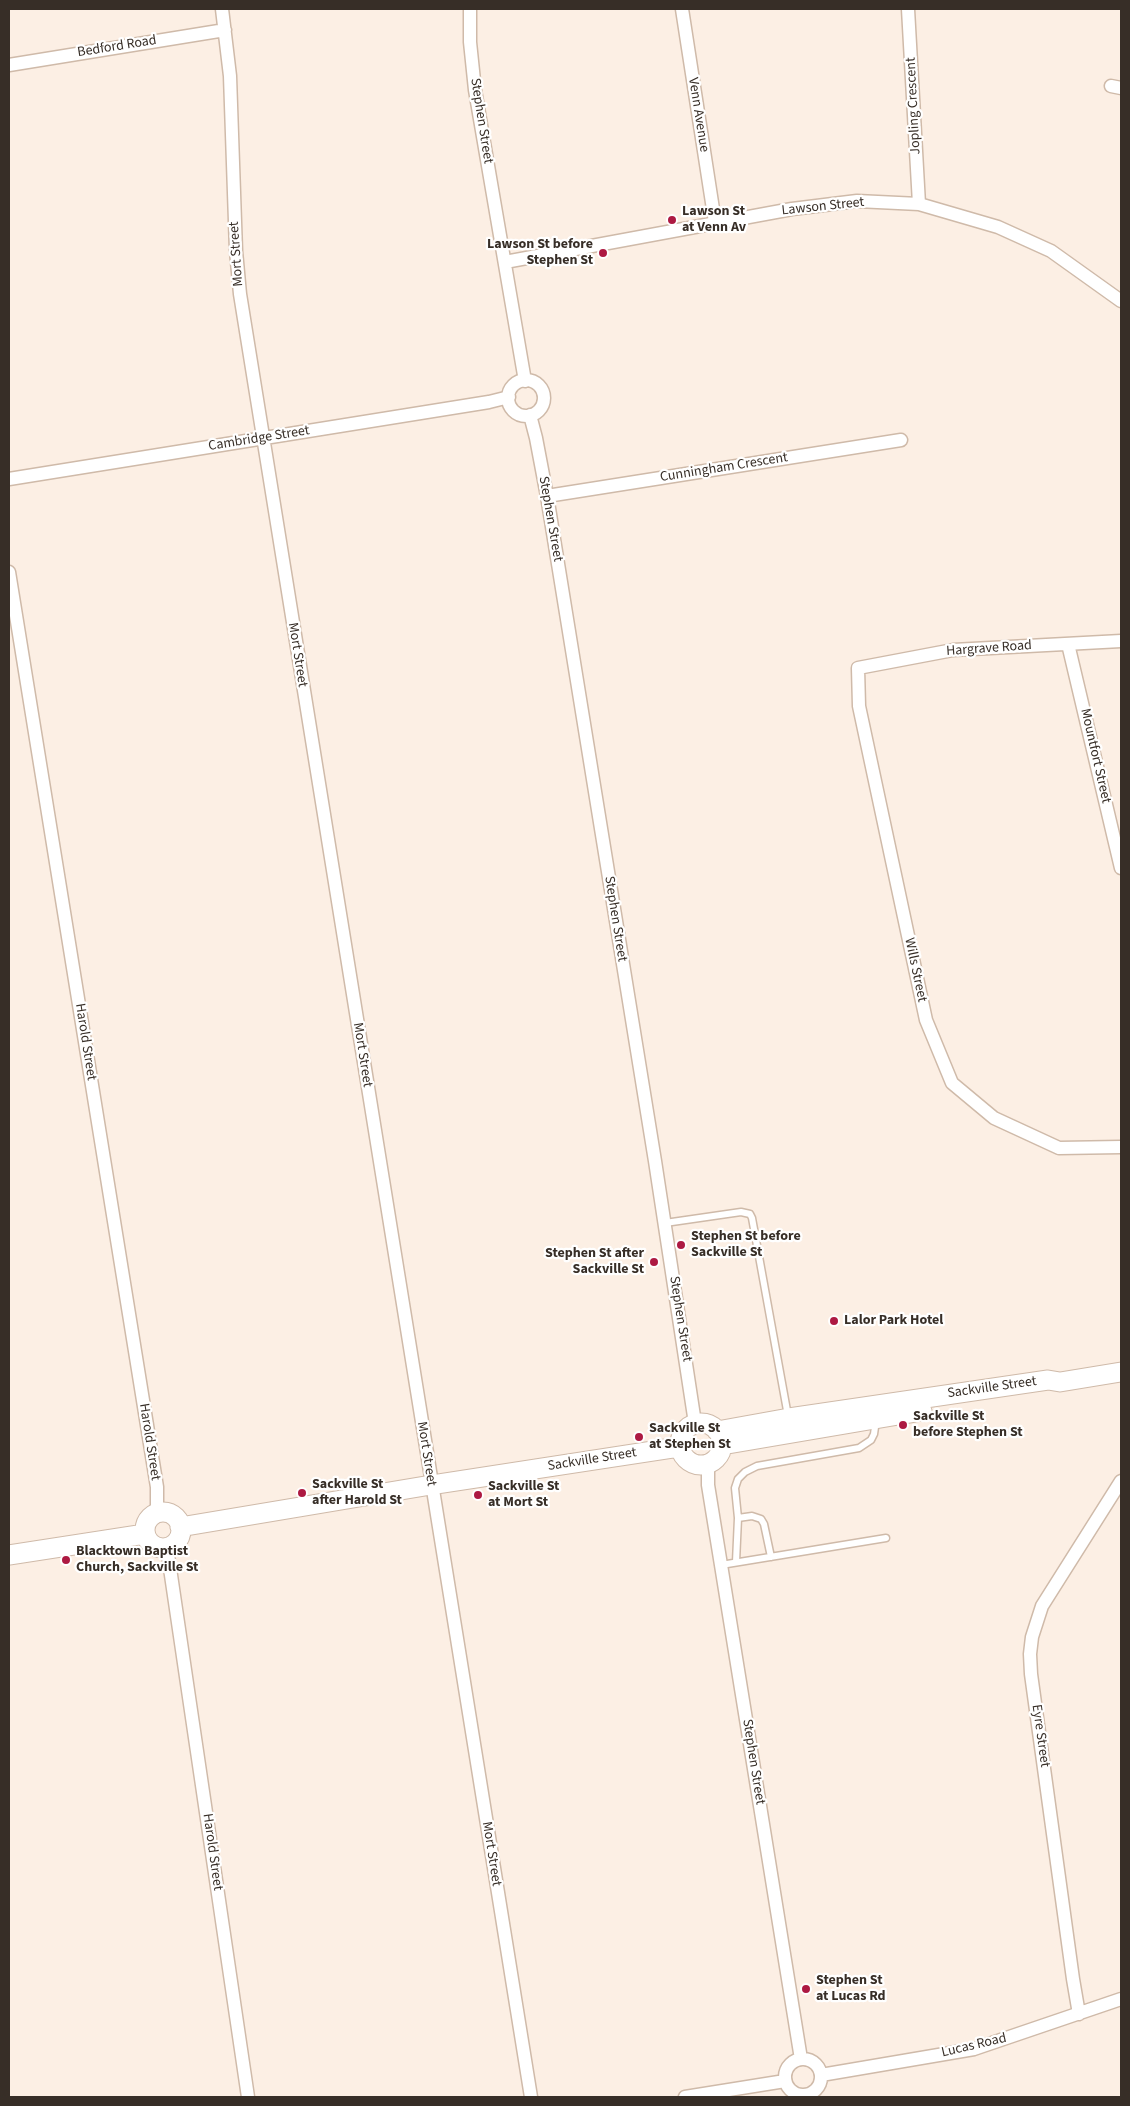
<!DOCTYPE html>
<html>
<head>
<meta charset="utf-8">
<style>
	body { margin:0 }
	#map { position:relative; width:1130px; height:2106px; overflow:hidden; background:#fcefe4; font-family:"Source Sans 3",sans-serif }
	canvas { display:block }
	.frame { position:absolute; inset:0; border:10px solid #372e27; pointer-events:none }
</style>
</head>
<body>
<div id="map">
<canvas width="1130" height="2106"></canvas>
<div class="frame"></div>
</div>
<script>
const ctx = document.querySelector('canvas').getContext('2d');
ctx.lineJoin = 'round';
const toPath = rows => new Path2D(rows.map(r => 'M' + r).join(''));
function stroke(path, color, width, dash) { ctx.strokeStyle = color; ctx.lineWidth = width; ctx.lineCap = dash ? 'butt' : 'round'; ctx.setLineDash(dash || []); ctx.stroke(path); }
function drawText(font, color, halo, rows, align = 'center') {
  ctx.font = font + ' "Source Sans 3",sans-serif'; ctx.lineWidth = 4.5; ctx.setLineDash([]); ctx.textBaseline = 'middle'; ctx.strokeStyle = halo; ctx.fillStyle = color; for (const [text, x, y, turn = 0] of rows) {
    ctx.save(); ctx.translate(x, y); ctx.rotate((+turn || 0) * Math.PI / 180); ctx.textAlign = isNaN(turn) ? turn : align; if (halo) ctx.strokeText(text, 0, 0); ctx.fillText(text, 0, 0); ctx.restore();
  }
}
const lane = toPath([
	[665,1223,741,1212,750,1214,752,1218,788,1416],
	[738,1518,735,1488,738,1479,745,1472,757,1466,859,1448,871,1440,874,1434,876,1420],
	[736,1562,738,1518,752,1516,761,1519,764,1524,771,1557],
	[721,1565,886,1538]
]);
const street = toPath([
	[222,9,230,76,236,251,240,294,531,2097],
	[470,9,470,42,475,90,525,381],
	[682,9,715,222],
	[908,9,919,204],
	[9,65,225,30],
	[1111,86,1121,88],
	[505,262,792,209,857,201,919,204,998,227,1051,251,1121,301],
	'508 398a18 18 0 1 1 36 0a18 18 0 1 1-36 0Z',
	[530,415,536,438,547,496,655,1161,695,1423],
	[9,479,489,402,509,397],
	[547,496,901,440],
	[9,572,157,1487,157,1513],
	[1121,641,953,650,858,668,859,706,926,1020,952,1083,994,1118,1059,1148,1121,1147],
	[1068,644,1121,868],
	[708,1465,708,1485,721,1565,801,2059],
	[167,1548,248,2097],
	[1079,2014,1073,1979,1031,1674,1030,1654,1032,1637,1042,1606,1121,1481],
	'785 2077a18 18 0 1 1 36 0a18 18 0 1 1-36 0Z',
	[821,2075,974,2049,1121,1999],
	[685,2097,785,2081]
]);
const secondary = toPath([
	'680 1444a21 21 0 1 1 42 0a21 21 0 1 1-42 0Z',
	[717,1431,789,1418,1048,1380,1060,1382,1121,1372],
	[722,1445,922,1411],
	'145 1530a18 18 0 1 1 36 0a18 18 0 1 1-36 0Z',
	[180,1527,431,1485,679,1447],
	[9,1555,145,1534]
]);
stroke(lane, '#cfbaa9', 9);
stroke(street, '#cfbaa9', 15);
stroke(secondary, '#cfbaa9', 21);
stroke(lane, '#fff', 6);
stroke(street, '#fff', 12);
stroke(secondary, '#fff', 19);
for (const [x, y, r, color] of [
	[672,220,5,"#ad1942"],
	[603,253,5,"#ad1942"],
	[681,1245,5,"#ad1942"],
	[654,1262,5,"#ad1942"],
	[834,1321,5,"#ad1942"],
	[903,1425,5,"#ad1942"],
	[639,1437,5,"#ad1942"],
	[302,1493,5,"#ad1942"],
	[478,1495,5,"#ad1942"],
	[66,1560,5,"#ad1942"],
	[806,1989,5,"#ad1942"]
]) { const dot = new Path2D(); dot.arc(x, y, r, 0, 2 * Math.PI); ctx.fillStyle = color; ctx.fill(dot); stroke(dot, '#fff', 2); }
drawText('14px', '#372e27', '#fff', [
	["Bedford Road",117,47,-9],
	["Jopling Crescent",914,106,-93],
	["Venn Avenue",698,115,81],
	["Stephen Street",481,121,81],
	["Lawson Street",823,207,-6],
	["Mort Street",237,254,-94],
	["Cambridge Street",259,439,-9],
	["Cunningham Crescent",724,468,-9],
	["Stephen Street",550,519,80],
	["Hargrave Road",989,649,-4],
	["Mort Street",297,655,81],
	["Mountfort Street",1095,756,77],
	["Stephen Street",615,919,81],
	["Wills Street",915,970,78],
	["Harold Street",85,1042,81],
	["Mort Street",362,1055,81],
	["Stephen Street",680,1319,81],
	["Sackville Street",992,1388,-8],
	["Harold Street",149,1442,81],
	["Mort Street",426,1454,81],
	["Sackville Street",592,1460,-9],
	["Eyre Street",1040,1736,82],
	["Stephen Street",753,1762,81],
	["Harold Street",212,1852,82],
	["Mort Street",491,1854,81],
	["Lucas Road",974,2046,-13]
]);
drawText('bold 14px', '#372e27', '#fff', [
	["Lawson St",682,212],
	["at Venn Av",682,228],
	["Lawson St before",593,245,"right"],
	["Stephen St",593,261,"right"],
	["Stephen St before",691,1237],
	["Sackville St",691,1253],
	["Stephen St after",644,1254,"right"],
	["Sackville St",644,1270,"right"],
	["Lalor Park Hotel",844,1321],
	["Sackville St",913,1417],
	["before Stephen St",913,1433],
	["Sackville St",649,1429],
	["at Stephen St",649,1445],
	["Sackville St",312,1485],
	["after Harold St",312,1501],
	["Sackville St",488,1487],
	["at Mort St",488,1503],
	["Blacktown Baptist",76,1552],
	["Church, Sackville St",76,1568],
	["Stephen St",816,1981],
	["at Lucas Rd",816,1997]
], 'left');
</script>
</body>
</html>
